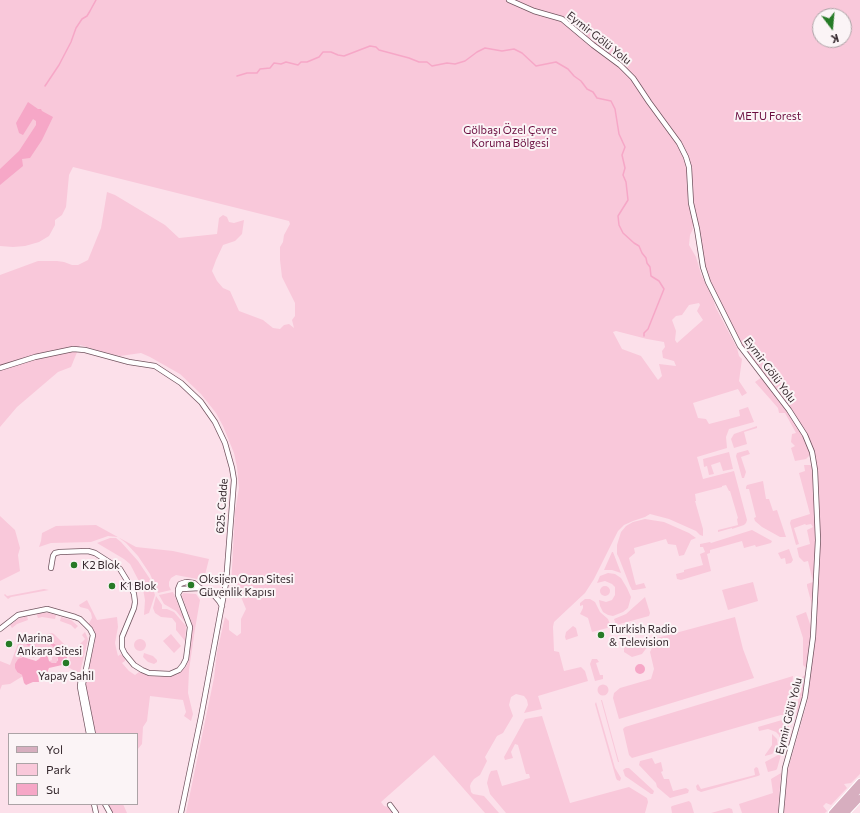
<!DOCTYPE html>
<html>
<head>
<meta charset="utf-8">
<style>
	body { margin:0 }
	#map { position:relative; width:860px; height:813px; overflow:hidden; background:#fce0ea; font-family:Commissioner,sans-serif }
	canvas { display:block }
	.legend { position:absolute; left:8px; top:733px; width:130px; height:72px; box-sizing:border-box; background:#fbf4f6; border:1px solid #aca3a6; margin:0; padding:5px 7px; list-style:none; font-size:12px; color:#36292e }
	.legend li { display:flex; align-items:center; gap:8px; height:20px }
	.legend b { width:20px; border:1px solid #aca3a6 }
	.north { position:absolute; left:812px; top:8px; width:40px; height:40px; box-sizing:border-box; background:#fbf4f6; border:1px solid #aca3a6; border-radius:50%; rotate:164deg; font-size:11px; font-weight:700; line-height:16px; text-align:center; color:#36292e }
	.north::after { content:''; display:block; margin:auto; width:14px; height:18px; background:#267a26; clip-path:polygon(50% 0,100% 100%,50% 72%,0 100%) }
</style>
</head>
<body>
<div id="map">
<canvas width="860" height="813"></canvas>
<ul class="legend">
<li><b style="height:5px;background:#d7aebf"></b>Yol</li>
<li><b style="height:11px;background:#f9c8da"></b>Park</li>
<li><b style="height:11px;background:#f6a7c7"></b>Su</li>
</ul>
<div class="north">K</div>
</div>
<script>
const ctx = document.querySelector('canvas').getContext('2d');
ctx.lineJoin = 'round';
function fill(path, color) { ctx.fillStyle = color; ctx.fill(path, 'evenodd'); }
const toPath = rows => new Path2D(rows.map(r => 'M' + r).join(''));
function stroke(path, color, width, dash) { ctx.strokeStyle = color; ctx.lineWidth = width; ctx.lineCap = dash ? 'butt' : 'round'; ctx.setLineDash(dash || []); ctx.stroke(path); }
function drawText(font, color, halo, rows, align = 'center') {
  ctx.font = font + ' Commissioner,sans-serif'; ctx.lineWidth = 4; ctx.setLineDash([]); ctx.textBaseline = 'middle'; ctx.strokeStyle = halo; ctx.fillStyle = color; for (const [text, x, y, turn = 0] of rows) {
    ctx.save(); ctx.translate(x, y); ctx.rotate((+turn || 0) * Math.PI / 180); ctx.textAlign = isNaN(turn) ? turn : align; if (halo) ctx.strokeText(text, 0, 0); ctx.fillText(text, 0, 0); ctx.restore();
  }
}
fill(toPath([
	[0,0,860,0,860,774,851,783,844,784,847,788,831,805,826,803,823,806,827,811,825,813,784,813,787,773,808,699,817,583,815,470,805,435,746,354,708,282,696,225,692,226,693,229,690,235,689,245,696,257,701,274,713,299,716,308,737,348,739,356,742,359,739,381,747,393,742,396,738,389,693,403,698,418,706,419,709,424,740,416,739,410,748,407,754,422,729,429,726,437,727,448,697,457,703,479,734,471,747,520,746,523,744,525,732,529,732,528,718,532,718,530,738,525,737,519,738,518,730,491,729,491,726,485,722,486,722,487,695,494,696,501,695,501,703,529,703,536,700,535,696,531,669,519,650,514,645,517,633,521,624,525,618,531,594,579,585,593,554,622,553,627,554,651,559,652,564,671,581,667,585,671,588,681,538,696,542,709,524,713,528,705,527,700,524,696,516,694,511,697,509,705,513,716,503,733,497,736,485,757,487,761,480,775,474,779,471,783,470,786,471,792,473,794,484,796,499,813,485,813,434,755,381,802,384,806,388,807,393,813,186,813,214,678,217,652,225,617,229,621,229,630,237,636,241,633,241,619,246,609,241,597,244,590,231,586,235,512,239,488,237,467,234,453,223,426,216,413,201,394,180,374,150,357,141,353,120,356,103,352,80,345,71,367,58,372,17,407,0,427,0,275,38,261,57,261,64,262,72,265,78,265,88,260,101,228,107,192,115,195,165,225,179,238,217,234,219,218,223,215,227,217,229,222,234,223,244,220,242,234,235,241,223,245,216,260,212,271,217,281,223,288,230,291,239,311,263,320,273,328,280,329,284,325,289,324,294,328,292,320,295,316,295,303,282,277,280,260,280,247,283,242,284,235,290,224,289,221,73,167,69,175,66,207,62,215,55,220,55,225,49,236,39,242,25,246,13,247,0,246],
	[820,16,844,16,844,40,820,40],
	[699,303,700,305,697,311,703,320,677,343,675,340,676,331,672,320,676,316,682,315,689,305],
	[616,331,647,339,664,342,665,347,662,351,663,358,674,361,676,366,659,364,662,376,658,380,641,356,622,349,613,332],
	[762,377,787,409,802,434,810,453,809,456,806,459,795,461,791,448,795,446,791,442,792,434,796,433,785,413,779,413,778,408,771,400,755,382],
	[757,426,757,428,744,432,747,444,734,448,731,439,734,434],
	[748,450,750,454,741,457,746,472,744,478,742,478,736,456,737,453],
	[729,452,733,469,723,471,720,462,711,465,714,474,709,475,707,466,704,467,703,459],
	[804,465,810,465,813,468,817,542,814,604,812,605,807,586,807,584,813,582,808,561,804,562,799,557,797,548,810,544,807,530,813,527,811,524,806,525,805,524,794,528,799,544,796,545,790,523,791,520,810,514,799,473,805,471],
	[763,481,766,499,769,499,773,511,777,510,786,537,780,537,762,527,755,521,754,518,756,517,749,489,746,489,746,487,747,485],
	[0,516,15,530,20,548,18,555,20,571,0,581],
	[645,519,664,522,689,533,696,538,691,540,684,555,679,556,676,545,668,544,666,539,634,548,635,553,629,558,635,582,636,585,644,583,646,588,635,590,632,590,630,586,619,558,617,554,617,545,621,532,626,526,633,522],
	[96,525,136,547,173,551,209,559,205,575,201,579,197,579,176,575,171,578,169,582,169,586,171,590,158,593,150,574,138,556,126,543,118,537,108,536,91,542,51,543,39,547,41,541,42,533,56,526],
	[752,530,772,541,771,543,756,547,755,545,744,548,742,541,710,550,710,553,707,554,711,571,681,580,677,579,676,574,684,572,684,570,703,565,700,554,705,552,703,547,700,547,700,544,710,542,711,543],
	[110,538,116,538,121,542,138,561,150,579,155,595,149,613,144,615,145,600,143,589,130,564,124,559,97,543],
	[789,549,793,560,791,563,786,564,785,558,781,559,778,553],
	[612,552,613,552,621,573,612,570,604,570],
	[608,573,615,574,621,578,627,588,631,597,628,608,623,612,613,616,608,615,603,612,600,606,599,600,606,602,612,600,615,595,615,587,612,584,605,581,597,583,600,576],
	[753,582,758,601,728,610,722,590],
	'600 591a5 5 0 1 1 10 0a5 5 0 1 1-10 0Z',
	[44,589,49,590,11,597,8,599,4,595,5,594,7,596],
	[173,592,184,619,184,621,176,611,164,604,159,595],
	[183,593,196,594,200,600,195,629,189,670,188,693,193,714,191,721,184,716,186,712,183,700,150,696,147,721,143,727,142,744,137,750,137,734,95,734,91,710,85,683,94,646,95,637,88,625,92,618,91,613,88,609,80,607,79,605,87,600,97,620,117,617,118,627,115,643,117,652,118,656,121,654,125,659,125,661,122,663,129,671,135,675,139,672,151,676,168,677,181,671,186,667,189,659,192,624,182,596],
	[156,596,162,605,162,609,167,609,174,612,186,626,185,641,176,630,176,623,172,618,161,617,155,613,153,608],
	[645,597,650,613,649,616,616,625,614,619,626,614],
	[585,599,590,599,595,602,600,612,608,619,611,627,592,632,588,618,580,614,583,608,583,605,580,606,580,603],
	[806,612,811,627,811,634,806,668,803,665,803,638,796,616],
	[36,613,49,613,56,615,55,619,42,617,38,618],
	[27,616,28,620,17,624,12,628,10,625,18,619],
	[61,617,71,620,78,626,75,629,71,625,60,621],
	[735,617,743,649,754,678,619,719,613,698,614,693,620,688,651,679,654,669,650,652,657,638],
	[573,626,576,628,578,636,566,640,565,637,566,632],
	[85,632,88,639,78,681,75,671,66,666,70,660,69,656,54,643,48,640,40,640,26,644,28,646,40,643,52,645,56,648,58,653,57,662,53,664,49,661,52,660,52,656,47,650,43,649,38,652,34,658,23,654,22,657,20,658,16,671,23,676,10,684,2,685,0,690,0,661,10,665,19,641,21,640,28,639,52,633,54,634,72,652,85,639,82,635],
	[171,634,181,646,174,653,163,641],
	'134 645a6 6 0 1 1 12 0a6 6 0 1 1-12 0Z',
	[641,642,648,646,642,654,632,657,624,652,624,647],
	[144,653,153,656,157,660,157,662,154,664,148,662,143,657],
	[592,659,597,659,599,662,596,663,600,675,603,675,603,679,595,681,590,664],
	[805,675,802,699,795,726,801,678],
	[793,676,790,706,787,715,781,715,756,722,632,758,629,755,623,729,625,727],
	'597.5 690a5.5 5.5 0 1 1 11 0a5.5 5.5 0 1 1-11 0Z',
	[601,700,602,700,619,762,618,762],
	[596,702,615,768,621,778,620,781,617,780,616,778,595,704],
	[542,716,570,803,629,787,647,798,648,802,645,813,506,813,490,794,487,783,489,775,491,771,497,770,502,786,530,778,529,774,526,774,518,745,515,744,511,752,513,758,505,760,504,757,525,719],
	[782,720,787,722,789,726,777,769,776,770,768,772,765,762,778,755,781,749,781,742,779,735,776,732,768,729,759,731,758,727],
	[772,734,777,739,778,748,772,754,765,756,765,755,772,745],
	[652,758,655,764,661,762,663,771,661,772,664,779,669,779,673,791,686,788,689,790,688,793,670,798,657,787,656,783,639,765,640,761],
	[756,767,758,768,759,772,760,775,758,776,701,792,697,790,696,786,698,784,701,789,755,775,754,769],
	[626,768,629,768,654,791,653,794,651,794,625,776,623,770],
	[781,773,778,813,742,813,739,804,773,793,771,779],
	[689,801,691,803,694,813,672,813,671,807,672,806],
	[108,804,123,804,127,813,112,813],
	[729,808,732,809,733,813,711,813]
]), '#f9c8da');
fill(toPath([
	[28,102,38,109,41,109,42,111,53,117,42,140,30,158,22,159,23,166,0,185,0,169,19,151,36,125,36,121,33,119,23,135,19,133,16,123],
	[40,640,50,641,58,646,68,655,66,660,62,665,49,668,46,675,38,675,39,682,33,682,26,685,24,683,22,675,17,672,15,668,15,664,18,659,23,657,36,661,39,659,44,653,47,654,49,661,52,663,56,663,58,660,56,649,50,644,40,643,28,646,26,644],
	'635 669a5 5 0 1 1 10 0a5 5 0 1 1-10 0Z'
]), '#f6a7c7');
stroke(toPath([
	[237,76,247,73,257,73,260,69,270,68,274,63,281,64,286,62,298,65,301,62,307,62,319,57,323,52,331,52,338,55,344,56,370,46,376,47,379,50,409,58,419,62,427,62,432,66,447,63,455,64,465,61,477,52,485,48,502,51,514,49,522,53,536,66,556,62,568,69,574,76,581,81,587,89,593,92,597,98,611,101,615,109,619,134,625,147,622,155,625,168,623,175,626,182,628,200,618,216,619,225,623,233,634,243,639,246,642,253,646,258,647,263,650,267,651,276,659,281,664,289,648,329,644,333,644,336],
	[45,86,59,65,71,42,76,28,82,19,87,16,90,11,96,0]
]), '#f6a7c7', 1.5);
const minor = toPath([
	[509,0,534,11,562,19,593,45,620,65,633,78,649,102,679,143,686,157,689,167,691,203,697,229,703,267,708,282,740,346,789,410,805,435,812,452,815,470,818,540,813,637,805,697,785,768,781,813],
	[0,368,35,357,73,349,85,350,129,362,155,366,181,383,201,402,215,422,225,443,232,468,234,480,226,583,201,717,181,813],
	[51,568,53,556,55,553,60,552,88,551,95,553,120,569,131,587,134,594,135,602,134,608,122,637,122,648,125,654,134,665,142,670,149,673,170,674,179,670,183,665,186,659,190,627,178,595,178,589,180,584,186,582,194,583,200,588],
	[178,594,181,589,200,588,213,594,219,601,222,606],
	[0,629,18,615,47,609,75,617,80,619,90,629,93,635,83,684,93,734],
	[81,677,80,687,89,734],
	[94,804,96,813],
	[105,804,110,813],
	[390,805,396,813]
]);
const major = toPath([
	[832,813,860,782],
	[839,813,860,789],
	[846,813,860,798]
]);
stroke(minor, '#725560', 6);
stroke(major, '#fff', 8);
stroke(minor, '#fff', 4.5);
stroke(major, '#d7aebf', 6);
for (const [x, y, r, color] of [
	[74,565,4,"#267a26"],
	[191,585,4,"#267a26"],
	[112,586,4,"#267a26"],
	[601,635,4,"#267a26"],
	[9,644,4,"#267a26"],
	[66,663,4,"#267a26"]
]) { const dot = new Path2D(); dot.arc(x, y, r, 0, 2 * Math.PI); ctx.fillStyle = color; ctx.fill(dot); stroke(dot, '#fbf4f6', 1.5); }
drawText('11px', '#36292e', '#fbf4f6', [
	["Eymir Gölü Yolu",599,38,38],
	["Eymir Gölü Yolu",770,370,53],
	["625. Cadde",222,506,-86],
	["Eymir Gölü Yolu",789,716,-76]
]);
drawText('11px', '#6a0f40', '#fbf4f6', [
	["METU Forest",768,116],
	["Gölbaşı Özel Çevre",510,130],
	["Koruma Bölgesi",510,143]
]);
drawText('11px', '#36292e', '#fbf4f6', [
	["K2 Blok",82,565],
	["Oksijen Oran Sitesi",199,579],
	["Güvenlik Kapısı",199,592],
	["K1 Blok",120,586],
	["Turkish Radio",609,629],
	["& Television",609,642],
	["Marina",17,638],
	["Ankara Sitesi",17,651],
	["Yapay Sahil",66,676,"center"]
], 'left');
</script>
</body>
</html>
